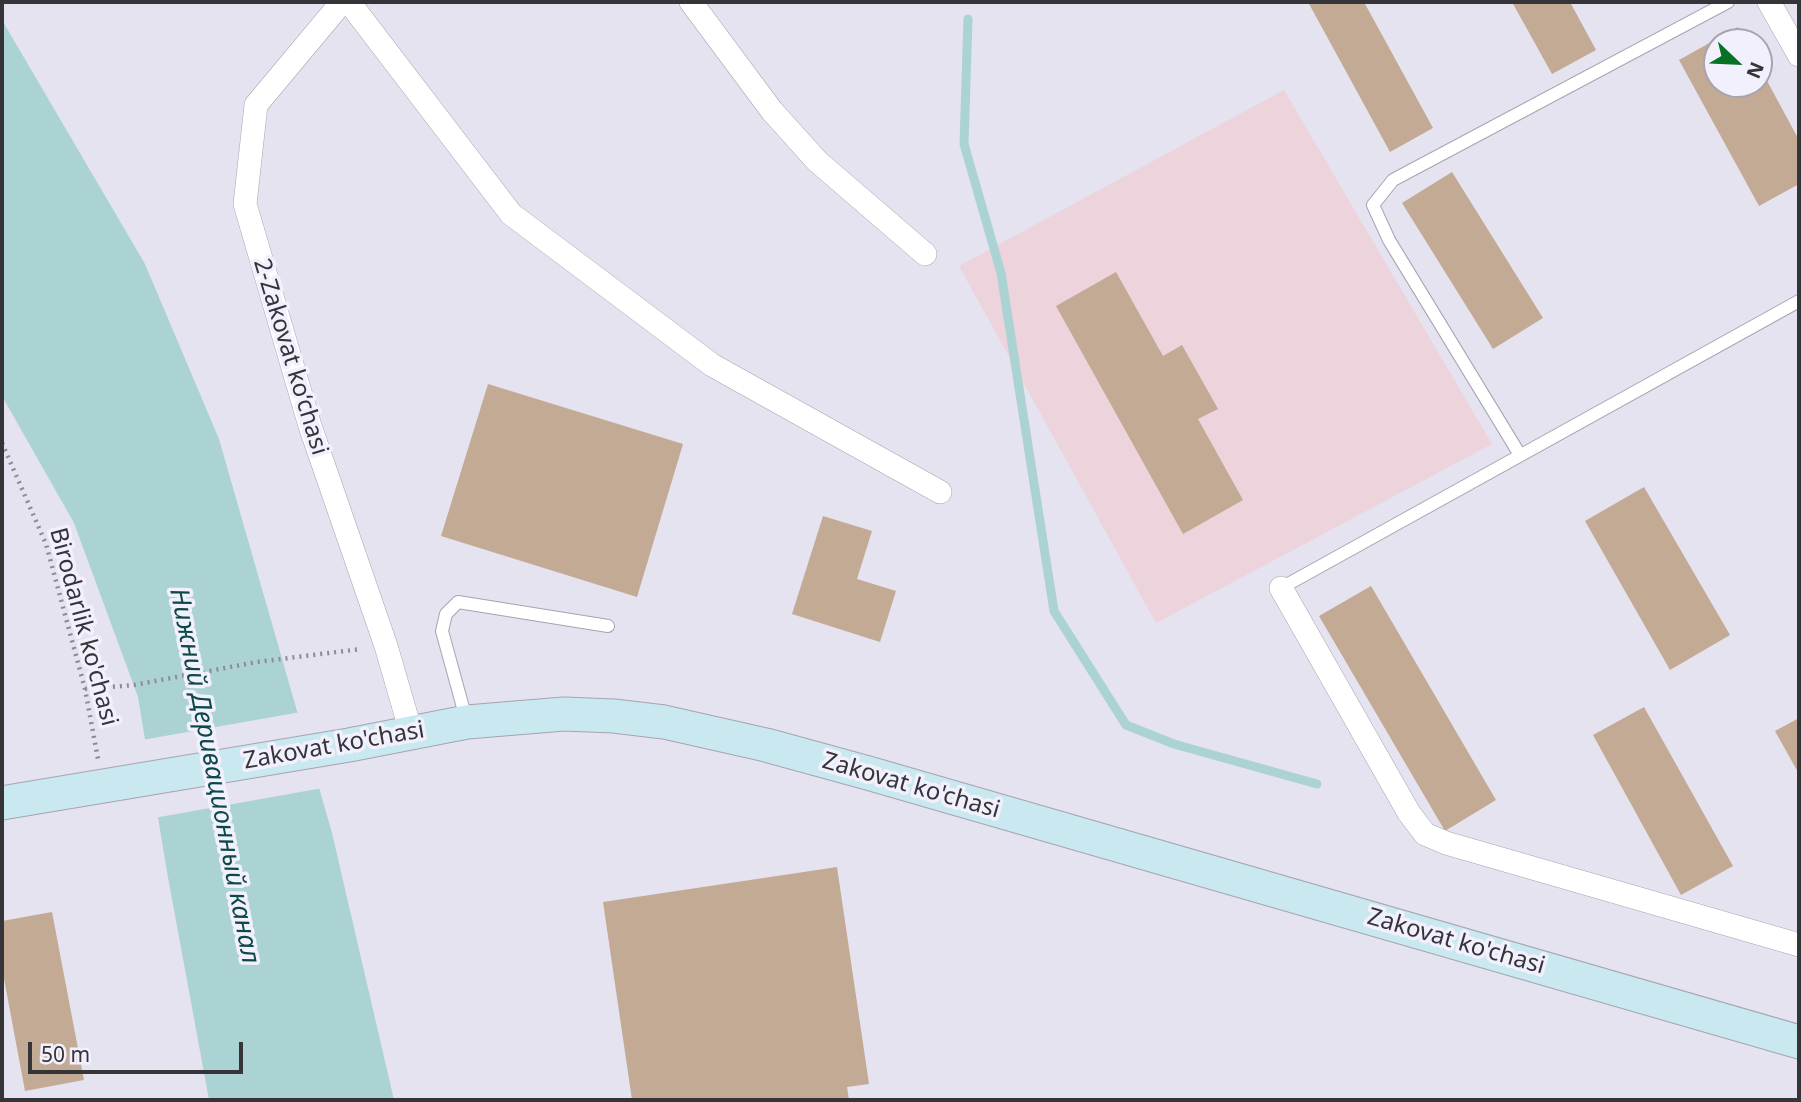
<!DOCTYPE html>
<html>
<head>
<meta charset="utf-8">
<style>
	body { margin:0 }
	#map { position:relative; width:1801px; height:1102px; overflow:hidden; background:#e5e3f0; font-family:"Noto Sans",sans-serif }
	canvas { display:block }
	.frame { position:absolute; inset:0; border:4px solid #353439; pointer-events:none }
	.north { position:absolute; left:1703px; top:28px; width:70px; height:70px; box-sizing:border-box; background:#f2f0fd; border:2px solid #a6a5af; border-radius:50%; rotate:113deg; font-size:19px; font-weight:700; line-height:28px; text-align:center; color:#353439 }
	.north::after { content:''; display:block; margin:auto; width:24px; height:32px; background:#067225; clip-path:polygon(50% 0,100% 100%,50% 72%,0 100%) }
	.scale { position:absolute; left:28px; top:1042px; width:215px; height:32px; box-sizing:border-box; border:4px solid #353439; border-top:0; padding-left:9px; font-size:21px; line-height:24px; white-space:nowrap; color:#353439; -webkit-text-stroke:5px #f2f0fd; paint-order:stroke }
</style>
</head>
<body>
<div id="map">
<canvas width="1801" height="1102"></canvas>
<div class="frame"></div>
<div class="north">N</div>
<div class="scale">50 m</div>
</div>
<script>
const ctx = document.querySelector('canvas').getContext('2d');
ctx.lineJoin = 'round';
function fill(path, color) { ctx.fillStyle = color; ctx.fill(path, 'evenodd'); }
const toPath = rows => new Path2D(rows.map(r => 'M' + r).join(''));
function stroke(path, color, width, dash) { ctx.strokeStyle = color; ctx.lineWidth = width; ctx.lineCap = dash ? 'butt' : 'round'; ctx.setLineDash(dash || []); ctx.stroke(path); }
function drawText(font, color, halo, rows, align = 'center') {
  ctx.font = font + ' "Noto Sans",sans-serif'; ctx.lineWidth = 7; ctx.setLineDash([]); ctx.textBaseline = 'middle'; ctx.strokeStyle = halo; ctx.fillStyle = color; for (const [text, x, y, turn = 0] of rows) {
    ctx.save(); ctx.translate(x, y); ctx.rotate((+turn || 0) * Math.PI / 180); ctx.textAlign = isNaN(turn) ? turn : align; if (halo) ctx.strokeText(text, 0, 0); ctx.fillText(text, 0, 0); ctx.restore();
  }
}
fill(toPath([
	[1284,90,1492,444,1156,623,959,266]
]), '#ecd3dc');
fill(toPath([
	[2,20,145,264,219,439,332,833,394,1100,209,1100,167,872,138,697,74,523,2,396]
]), '#abd3d3');
fill(toPath([
	[301,712,323,788,154,818,142,740]
]), '#e5e3f0');
stroke(toPath([
	[968,19,964,144,1001,273,1054,611,1126,725,1174,744,1317,784]
]), '#abd3d3', 9);
fill(toPath([
	[1308,2,1364,2,1433,128,1390,152],
	[1512,2,1570,2,1596,50,1552,74],
	[1738,27,1746,42,1717,42,1717,84,1759,84,1759,66,1799,140,1799,184,1759,206,1679,60],
	[1452,172,1543,318,1493,349,1402,203],
	[1116,272,1163,356,1182,345,1218,409,1198,419,1243,500,1183,534,1056,306],
	[488,384,683,444,637,597,441,536],
	[1644,487,1730,635,1670,670,1585,521],
	[823,516,872,531,857,579,896,591,880,642,792,614],
	[1371,586,1496,800,1445,831,1319,616],
	[1644,707,1733,866,1681,895,1593,735],
	[1799,718,1799,774,1775,731],
	[837,867,869,1084,847,1087,849,1100,632,1100,603,902],
	[52,912,84,1080,25,1091,2,968,2,921]
]), '#c3aa94');
const service = toPath([
	[1520,455,1389,240,1373,205,1393,180,1728,2],
	[1281,588,1799,301],
	[467,722,442,631,446,614,458,602,608,626]
]);
const minor = toPath([
	[342,2,256,105,245,204,310,426,386,646,411,732],
	[349,2,511,214,712,365,940,492],
	[691,2,772,111,817,161,925,254],
	[1769,2,1799,55],
	[1281,588,1409,813,1425,834,1446,843,1799,945]
]);
const secondary = toPath([
	[2,803,349,745,467,722,564,714,614,716,664,722,766,745,868,773,1799,1042]
]);
stroke(service, '#a6a4b0', 14);
stroke(minor, '#a6a4b0', 24);
stroke(secondary, '#a6a4b0', 35);
stroke(toPath([
	[2,443,46,544,85,689,98,759],
	[85,689,134,685,257,662,361,649]
]), '#8c8b94', 4.5, [2, 5]);
stroke(service, '#fff', 12);
stroke(minor, '#fff', 23);
stroke(secondary, '#c9e8f0', 33);
drawText('24px', '#353439', '#f2f0fd', [
	["2-Zakovat ko‘chasi",290,357,73],
	["Birodarlik ko'chasi",83,627,75],
	["Zakovat ko'chasi",334,746,-10],
	["Zakovat ko'chasi",911,786,16],
	["Zakovat ko'chasi",1456,942,16]
]);
drawText('italic 26px', '#0c4849', '#f2f0fd', [
	["Нижний Деривационный канал",214,776,79]
]);
</script>
</body>
</html>
